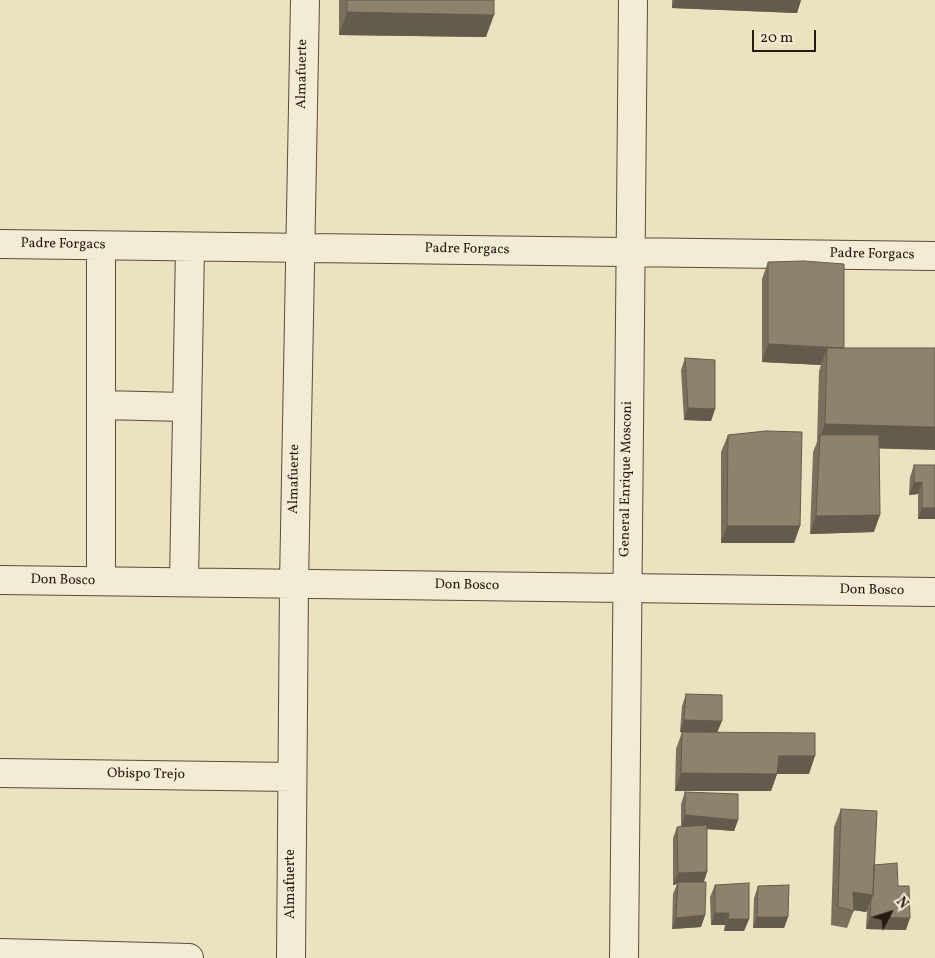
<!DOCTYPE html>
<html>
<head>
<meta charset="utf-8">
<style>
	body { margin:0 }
	#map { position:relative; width:935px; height:958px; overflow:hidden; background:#ece2bf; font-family:Vollkorn,serif }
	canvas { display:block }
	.north { position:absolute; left:865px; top:888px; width:50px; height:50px; -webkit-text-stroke:4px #f3ecd5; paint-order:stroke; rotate:50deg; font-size:14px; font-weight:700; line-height:20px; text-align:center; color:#291913 }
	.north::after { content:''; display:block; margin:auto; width:18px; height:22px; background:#291913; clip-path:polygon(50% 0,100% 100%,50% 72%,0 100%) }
	.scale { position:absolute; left:752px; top:30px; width:64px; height:22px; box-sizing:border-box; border:2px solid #291913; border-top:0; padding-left:6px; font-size:15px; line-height:18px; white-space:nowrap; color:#291913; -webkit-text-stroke:4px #f3ecd5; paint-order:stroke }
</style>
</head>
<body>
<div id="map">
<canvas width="935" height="958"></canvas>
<div class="north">N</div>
<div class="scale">20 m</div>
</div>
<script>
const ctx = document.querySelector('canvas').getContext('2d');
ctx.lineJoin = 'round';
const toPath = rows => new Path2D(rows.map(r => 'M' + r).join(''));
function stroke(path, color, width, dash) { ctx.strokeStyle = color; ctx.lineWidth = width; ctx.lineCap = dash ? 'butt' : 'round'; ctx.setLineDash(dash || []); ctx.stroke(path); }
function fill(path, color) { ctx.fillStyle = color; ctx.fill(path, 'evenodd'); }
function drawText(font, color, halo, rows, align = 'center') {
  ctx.font = font + ' Vollkorn,serif'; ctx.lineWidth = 4; ctx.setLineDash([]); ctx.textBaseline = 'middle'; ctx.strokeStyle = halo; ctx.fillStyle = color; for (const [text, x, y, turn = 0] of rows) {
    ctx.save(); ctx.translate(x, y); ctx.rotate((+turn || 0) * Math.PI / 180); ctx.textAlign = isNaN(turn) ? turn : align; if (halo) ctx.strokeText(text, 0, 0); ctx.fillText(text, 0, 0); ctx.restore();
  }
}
const minor = toPath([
	[0,244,935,256],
	[101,405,185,407],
	[0,580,935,592],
	[101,581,101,246],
	[184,582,190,247],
	[0,773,292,777],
	[0,953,189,958],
	[291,958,294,583,305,0],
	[624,958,633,0]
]);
stroke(minor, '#5a4b3e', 30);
stroke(minor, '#f3ecd5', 28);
fill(toPath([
	[339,0,494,0,486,37,339,35],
	[672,0,801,0,797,13,672,8],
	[768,262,844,348,879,448,874,532,810,534,813,452,817,442,819,371,821,365,762,362,762,279],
	[685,358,715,409,711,421,684,420,681,370],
	[728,435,800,526,794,543,721,543,721,452],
	[914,465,935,465,935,519,918,519,918,494,909,495,910,477],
	[686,694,718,732,809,774,777,774,771,791,675,791,676,749,682,732,690,732,680,732,682,706],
	[685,792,738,820,734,831,707,829,707,872,704,882,705,915,701,927,672,929,673,894,677,884,673,885,673,838,677,827,681,826,681,804],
	[841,809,874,865,898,886,906,930,866,929,867,911,866,912,854,910,847,928,831,925,834,827],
	[715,885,749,919,744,931,724,931,725,925,711,925,710,897],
	[758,886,788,917,784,928,753,928,754,898]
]), '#7a705d');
fill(toPath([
	[675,0,801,0,797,13,672,8],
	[347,12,494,15,486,37,339,35],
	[768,344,827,348,821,365,762,362],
	[688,408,715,409,711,421,684,420],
	[825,424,935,427,935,450,819,447,819,439],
	[922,482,918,494,909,495,914,483],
	[922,508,935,508,935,519,918,519],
	[880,515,874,532,810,534,816,516],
	[727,526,800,526,794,543,721,543],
	[684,720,722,721,717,733,680,732],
	[779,756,815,756,809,774,772,774],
	[681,773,777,774,771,791,675,791],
	[685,815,738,820,734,831,681,827],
	[707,872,703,883,678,882,677,884,673,885,678,873],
	[853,892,873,895,866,912,847,909],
	[715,913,729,913,725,925,711,925],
	[705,915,701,927,672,929,676,918],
	[757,917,788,917,784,928,753,928],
	[870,917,910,918,906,930,866,929],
	[728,919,749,919,744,931,724,931]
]), '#635b4c');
const building = toPath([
	[347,0,494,0,494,15,347,12,347,0],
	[804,261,844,264,844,348,768,344,768,262,804,261],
	[827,348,935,348,935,427,825,424,827,348],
	[685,358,715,360,715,409,688,408,685,358],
	[766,431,802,432,800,526,727,526,728,435,766,431],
	[820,435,879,435,880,515,816,516,820,435],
	[914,465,935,465,935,508,922,508,922,482,914,483,914,465],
	[686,694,722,695,722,721,684,720,686,694],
	[682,732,815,733,815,756,779,756,777,774,681,773,682,732],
	[685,792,738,794,738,820,685,815,685,792],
	[841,809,877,811,873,895,853,892,854,911,838,907,841,809],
	[707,825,707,872,678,873,677,827,707,825],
	[897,863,898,886,909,886,910,918,870,917,871,899,873,895,874,865,897,863],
	[678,882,706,882,705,915,676,918,678,882],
	[749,883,749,919,728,919,729,913,715,913,715,885,749,883],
	[789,885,788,917,757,917,758,886,789,885]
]);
fill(building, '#8e826c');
stroke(building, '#635b4c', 1);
drawText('14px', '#291913', '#f3ecd5', [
	["Almafuerte",303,74,-89],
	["Padre Forgacs",63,245,1],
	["Padre Forgacs",467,250,1],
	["Padre Forgacs",872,255,1],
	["Almafuerte",295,479,-89],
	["General Enrique Mosconi",627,479,-89],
	["Don Bosco",63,581,1],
	["Don Bosco",467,586,1],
	["Don Bosco",872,591,1],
	["Obispo Trejo",146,775,1],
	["Almafuerte",291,884,-90]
]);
</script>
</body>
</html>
